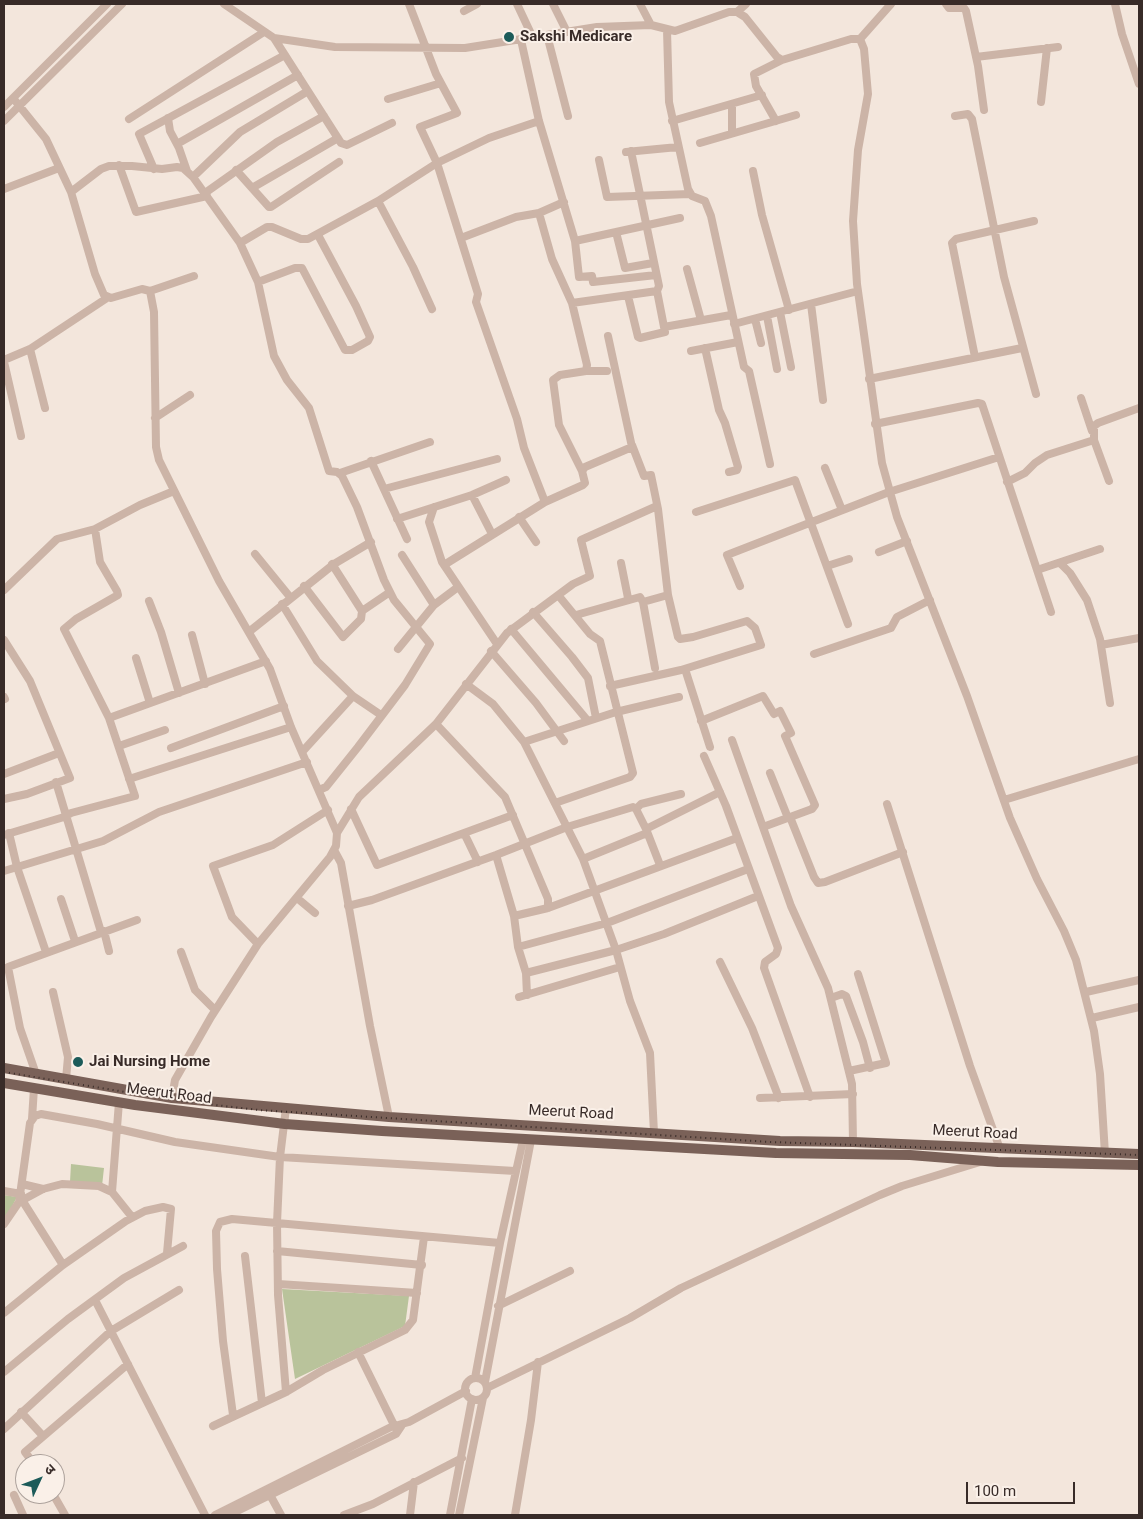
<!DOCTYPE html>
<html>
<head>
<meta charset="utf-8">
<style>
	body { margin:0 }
	#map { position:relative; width:1143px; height:1519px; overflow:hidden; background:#f3e6dc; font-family:Roboto,"Noto Sans Devanagari",sans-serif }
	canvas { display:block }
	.frame { position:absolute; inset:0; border:5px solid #382b28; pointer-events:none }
	.north { position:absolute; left:15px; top:1454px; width:50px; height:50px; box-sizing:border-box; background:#faf0e8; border:1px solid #aca19b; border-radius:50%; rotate:47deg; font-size:14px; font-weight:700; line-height:20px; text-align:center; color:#382b28 }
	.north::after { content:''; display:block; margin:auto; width:18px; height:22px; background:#1c5b59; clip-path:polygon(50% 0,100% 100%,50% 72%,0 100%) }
	.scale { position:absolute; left:966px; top:1482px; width:109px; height:22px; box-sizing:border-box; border:2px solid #382b28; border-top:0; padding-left:6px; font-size:15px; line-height:18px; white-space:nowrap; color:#382b28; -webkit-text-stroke:4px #faf0e8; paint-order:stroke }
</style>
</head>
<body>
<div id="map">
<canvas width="1143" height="1519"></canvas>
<div class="frame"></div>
<div class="north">उ</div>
<div class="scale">100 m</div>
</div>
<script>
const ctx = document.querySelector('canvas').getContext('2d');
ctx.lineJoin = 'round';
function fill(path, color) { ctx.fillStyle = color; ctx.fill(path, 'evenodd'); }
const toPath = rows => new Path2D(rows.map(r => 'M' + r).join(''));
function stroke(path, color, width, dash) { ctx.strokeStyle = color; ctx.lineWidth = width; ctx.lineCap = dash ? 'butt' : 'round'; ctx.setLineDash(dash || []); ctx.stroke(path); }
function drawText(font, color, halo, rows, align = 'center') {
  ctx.font = font + ' Roboto,sans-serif'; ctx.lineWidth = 4; ctx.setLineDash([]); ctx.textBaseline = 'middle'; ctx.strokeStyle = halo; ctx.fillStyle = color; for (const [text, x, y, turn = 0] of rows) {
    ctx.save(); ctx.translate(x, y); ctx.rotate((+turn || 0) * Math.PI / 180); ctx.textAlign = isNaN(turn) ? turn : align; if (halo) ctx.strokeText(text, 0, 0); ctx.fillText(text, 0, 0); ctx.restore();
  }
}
fill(toPath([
	[71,1164,104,1168,102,1186,70,1182],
	[4,1195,17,1197,4,1222],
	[282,1289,409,1296,405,1326,295,1379]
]), '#b9c39b');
stroke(toPath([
	[224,4,274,38,335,47,465,48,597,27,651,25,675,31,729,12,737,12,745,17,777,57,782,60,851,39,860,39],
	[409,4,436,74,457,113,420,127,437,163,478,294,476,302,517,419,524,448,545,502],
	[517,4,533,38],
	[553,4,567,32],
	[640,4,651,25],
	[946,4,949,8,964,8,966,11,978,66,984,110],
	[1115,4,1122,34,1139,84],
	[464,11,477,4],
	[737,12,746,4],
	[667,30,669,102,688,189,692,196,705,201,711,216,744,367,749,371,770,464],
	[547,35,568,116],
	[274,38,341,143,347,145,392,123],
	[860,39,864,49,868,94,858,150,853,221,857,284,882,463,897,517,967,696,1010,818,1037,879,1064,931,1076,960,1094,1031,1100,1074,1105,1154],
	[860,39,891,4],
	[521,40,539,121,575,241,579,277,592,276,593,282,656,275],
	[976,57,1058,47],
	[13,98,46,139,71,192,95,274,104,295,111,298,142,289,150,291,154,312,156,447,159,460,219,581,270,669,291,727,337,833,336,846,330,857,258,944,211,1017,175,1080,172,1098],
	[388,99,441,83],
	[1041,102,1047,48],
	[732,104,732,133],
	[4,107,107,4],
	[955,116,968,114,972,119,1004,277,1036,394],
	[168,118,170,131,179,148,187,171],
	[129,119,264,32],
	[4,121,122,4],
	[672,121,762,95],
	[776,121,756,86,754,74,782,60],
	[700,143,796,115],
	[177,144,298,75],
	[626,152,678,147],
	[599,160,607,197,690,194],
	[119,165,136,212,207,196],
	[154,169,139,134,285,55],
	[236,170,269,207,271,207,339,162],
	[753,171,762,215,789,310],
	[193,177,240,132,308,91],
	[252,188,338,138],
	[4,189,59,168],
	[71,192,101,169,109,166,132,166,162,169,177,167,183,168,193,177,240,243,258,282,274,356,287,380,309,408,329,471,337,472,342,476,357,507,384,580,394,600,430,644,405,685,358,747,326,787,319,790],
	[205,193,277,142,324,116],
	[378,201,413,267,432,309],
	[539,213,552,259,572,303,587,365,586,371],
	[616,232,625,268,653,263],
	[461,238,516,217,539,213,564,202],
	[575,241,680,218],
	[240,243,267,227,272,227,301,239,308,239,378,201,437,163,489,138,539,121],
	[687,269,701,320],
	[258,282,295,268,302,268,345,350,352,350,368,341,370,337,356,306,318,235],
	[150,291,194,276],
	[628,296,638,337,640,338,665,332,657,291,659,286,631,151],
	[572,303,657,291],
	[811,304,823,400],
	[780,312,791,367],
	[767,316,777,369],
	[755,319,761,343],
	[734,324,858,291],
	[664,327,731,315],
	[705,348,719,410,725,423,738,467,737,470,729,472],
	[30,349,45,408],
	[691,351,738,342],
	[975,357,952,243,956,239,1034,221],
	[4,360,30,349,107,298],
	[4,362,21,436],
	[869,379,1022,348],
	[1081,398,1092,431],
	[155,418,190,395],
	[875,424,978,403,982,404,1051,612],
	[371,461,407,539],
	[825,468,842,510],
	[582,471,559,425,553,380,560,375,586,371,607,371],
	[340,473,430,442],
	[1109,481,1094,440,1094,426,1098,423,1139,408],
	[1007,482,1025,473,1035,463,1047,455,1094,440],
	[384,489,497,459],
	[472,495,492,534],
	[434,507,429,522,442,562,497,644],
	[696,512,795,480,848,624],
	[519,517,536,542],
	[397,519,472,495,506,480],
	[879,552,907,541],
	[255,554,290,597],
	[402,555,434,605],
	[621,563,628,598],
	[1060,563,1070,573,1087,600,1100,639,1110,703],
	[332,564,362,611],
	[444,565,545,502,583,485,585,483,582,471,585,467,632,447,608,336],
	[827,566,849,559],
	[1037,570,1100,549],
	[304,586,343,637,361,619,362,611,390,592],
	[740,586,727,555,889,492,999,457],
	[4,590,57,539,95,529,140,505,174,491],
	[149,601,161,632,179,693],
	[643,602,668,595],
	[282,604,317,661,353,696,381,715],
	[533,612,572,657,588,678,596,718],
	[576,615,640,597,643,602,655,668],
	[511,629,588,721],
	[250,631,334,564,371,542],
	[192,635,205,684],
	[4,640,30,681,70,778,27,794,4,799],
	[1101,645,1139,638],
	[398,649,434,605,458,587],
	[491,651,536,703,564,741],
	[814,654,891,628,897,617,930,600],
	[136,658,150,703],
	[685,669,710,747],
	[466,684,493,704,524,742,583,859,616,950,630,1001,650,1053,654,1133],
	[610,686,681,670,761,645,755,628,747,621,693,637,680,639,678,637,668,595,658,509,651,475,644,476,632,445],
	[4,697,5,699],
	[109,718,266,661],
	[701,721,763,696,774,714,780,711,791,733,785,736,815,805,812,809,763,827],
	[436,724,505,797,548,899,548,908],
	[732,740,791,906,828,988,852,1084,853,1142],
	[524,742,616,712,679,697],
	[119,746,165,730],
	[171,748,284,706],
	[302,752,353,696],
	[704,756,726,806,778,948,776,954,765,962,764,968,810,1097],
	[770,773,788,818],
	[4,774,59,753],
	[129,779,291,727],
	[56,782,101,932],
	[1004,800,1139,759],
	[555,803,630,777,633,773,600,641,590,634,558,595],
	[887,804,970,1066,1000,1149],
	[351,809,377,865,513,815],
	[636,809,641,804,681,794],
	[790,817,814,877,818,883,825,882,903,852],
	[646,829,720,792],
	[9,833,17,867,46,952],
	[337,833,359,797,436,724,507,633,573,584,590,576,581,540,657,506],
	[4,835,64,817,71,813,135,796,109,718,64,629,76,619,118,595,117,591,100,562,95,529],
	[465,835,478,862],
	[334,850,341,863,370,1026,389,1117],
	[496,855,514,916,518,947,526,973,527,995],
	[583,859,647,833],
	[4,871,103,841,159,812,307,762],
	[297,898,315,913],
	[61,899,75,941],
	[348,906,372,900,496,855,567,827,633,807,636,809,646,829,660,865],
	[514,916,548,908,737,838],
	[104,931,109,951],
	[258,944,232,917,213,866,273,845,328,810],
	[518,947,607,923,748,869],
	[181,952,195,990,215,1010],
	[720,962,752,1028,779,1098],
	[526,973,616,950,664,934,758,896],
	[53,992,68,1057,66,1079],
	[1086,992,1139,980],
	[519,997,620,967],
	[831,998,842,994,846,996,863,1042,870,1068],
	[1092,1018,1139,1007],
	[849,1071,886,1063,858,974],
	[36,1074,20,1028,8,967,137,920],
	[760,1098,853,1094],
	[32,1119,34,1088],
	[22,1184,43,1189],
	[4,1191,21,1194],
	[112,1192,119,1102],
	[22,1200,63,1265],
	[19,1202,43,1189,62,1184,99,1186,112,1192,132,1217],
	[4,1224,19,1202,30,1123,35,1116,41,1114,97,1124,175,1142,280,1157,515,1171],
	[277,1251,422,1265],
	[245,1256,262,1403],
	[278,1284,417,1293],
	[95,1300,205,1515],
	[498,1306,570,1271],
	[4,1313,63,1265,126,1221,145,1211,163,1207,171,1209,167,1253],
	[358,1352,396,1429],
	[4,1372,68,1319,124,1278,183,1246],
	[475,1378,500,1243,523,1140],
	'465 1389a11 11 0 1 1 22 0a11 11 0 1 1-22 0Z',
	[485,1382,531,1140],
	[487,1388,630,1318,681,1288,880,1195,902,1186,980,1162],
	[286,1392,278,1295,277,1223,280,1157,286,1108],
	[21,1412,43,1436],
	[233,1415,223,1341,217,1269,216,1231,220,1222,232,1219,500,1243],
	[213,1426,286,1392,323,1370,405,1330,413,1320,424,1237],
	[4,1429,111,1331,179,1290],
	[34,1464,25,1452,128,1364],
	[269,1493,281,1515],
	[53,1494,65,1515],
	[14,1495,23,1515],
	[215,1515,391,1427,409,1422,466,1391],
	[229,1515,396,1434,402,1425],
	[344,1515,373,1504,462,1458],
	[410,1515,414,1482],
	[450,1515,472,1399],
	[459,1515,483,1398],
	[515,1515,531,1420,538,1362]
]), '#ccb4a7', 8);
stroke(toPath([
	[4,1068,172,1098,389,1117,780,1141,853,1142,1139,1154],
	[4,1083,135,1105,285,1124,382,1131,776,1153,910,1155,998,1162,1139,1165]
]), '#7a6158', 10);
stroke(toPath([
	[4,1072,180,1101,259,1110,771,1142,1139,1155]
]), '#382b28', 2, [1, 4]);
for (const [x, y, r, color] of [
	[509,37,6,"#1c5b59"],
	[78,1062,6,"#1c5b59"]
]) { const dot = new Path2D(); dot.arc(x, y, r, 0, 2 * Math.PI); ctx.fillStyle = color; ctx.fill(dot); stroke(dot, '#faf0e8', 2); }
drawText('bold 15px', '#382b28', '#faf0e8', [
	["Sakshi Medicare",520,37],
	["Jai Nursing Home",89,1062]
], 'left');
drawText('15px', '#382b28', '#faf0e8', [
	["Meerut Road",169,1094,7],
	["Meerut Road",571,1113,3],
	["Meerut Road",975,1133,3]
]);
</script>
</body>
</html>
